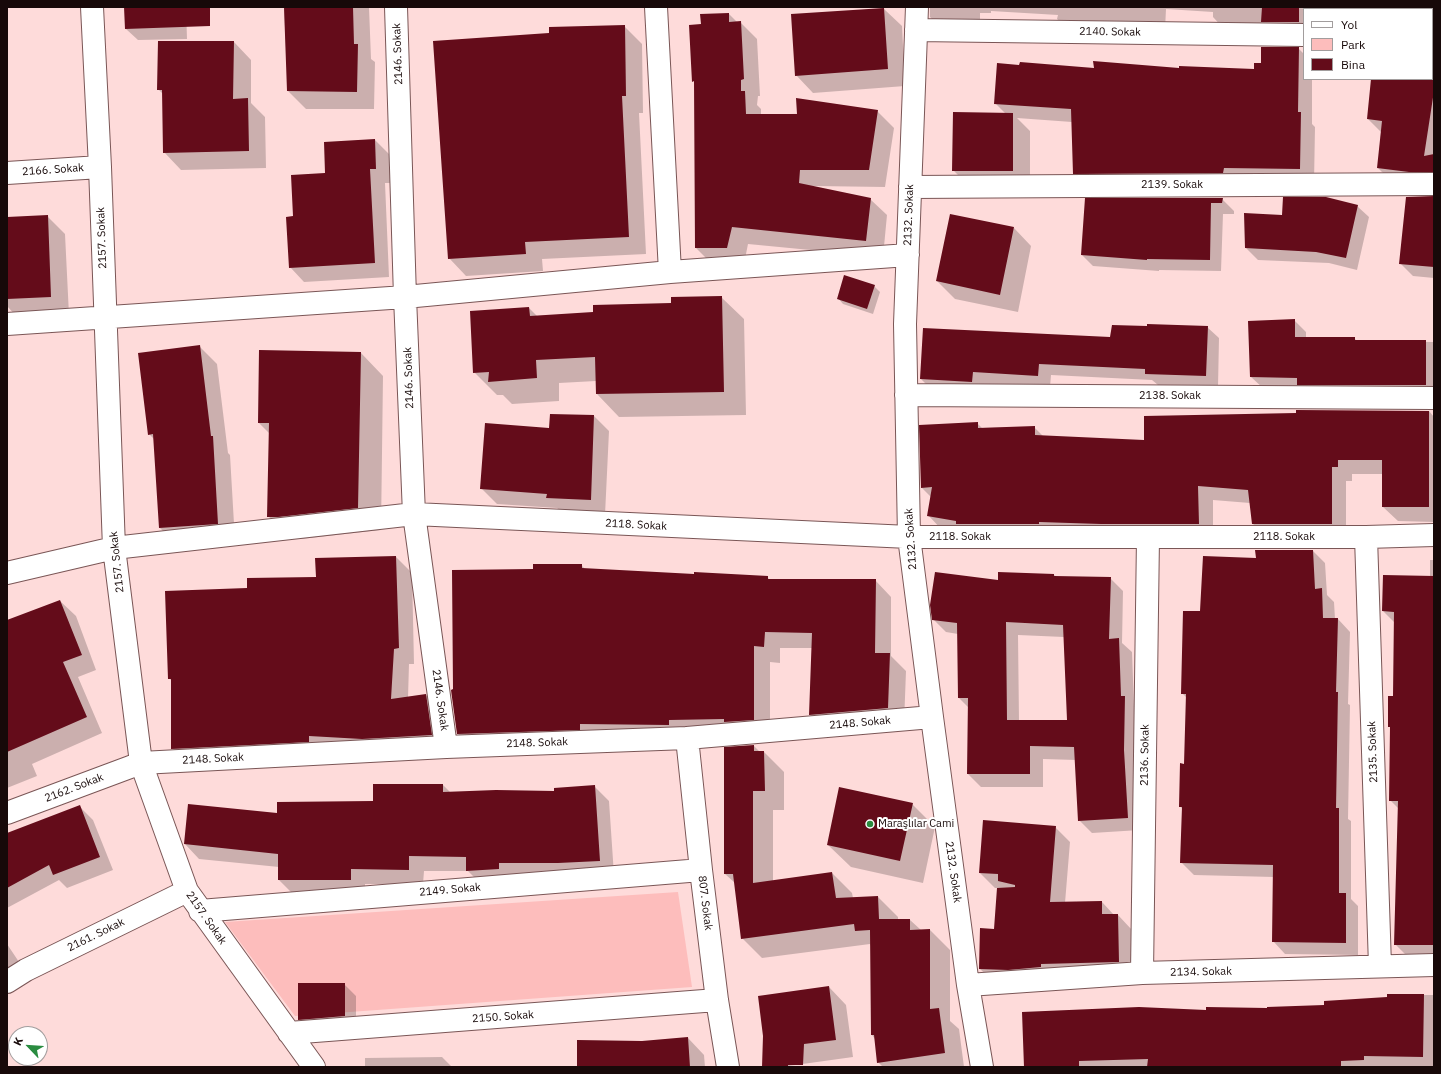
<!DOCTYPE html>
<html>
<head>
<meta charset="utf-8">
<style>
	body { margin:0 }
	#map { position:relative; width:1441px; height:1074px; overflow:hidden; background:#fedbda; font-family:"IBM Plex Sans",sans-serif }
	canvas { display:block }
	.frame { position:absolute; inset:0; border:8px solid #170909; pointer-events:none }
	.legend { position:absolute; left:1303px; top:8px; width:130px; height:72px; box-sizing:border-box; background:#fff; border:1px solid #a29d9d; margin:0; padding:5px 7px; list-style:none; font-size:12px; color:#170909 }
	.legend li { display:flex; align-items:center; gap:8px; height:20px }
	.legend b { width:20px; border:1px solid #a29d9d }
	.north { position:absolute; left:8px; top:1026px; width:40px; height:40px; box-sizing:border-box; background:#fff; border:1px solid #a29d9d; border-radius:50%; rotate:295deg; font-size:11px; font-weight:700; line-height:16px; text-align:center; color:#170909 }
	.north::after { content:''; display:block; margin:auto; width:14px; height:18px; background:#2a8c40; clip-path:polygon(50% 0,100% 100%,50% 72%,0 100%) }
</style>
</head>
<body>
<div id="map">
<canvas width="1441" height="1074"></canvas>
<div class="frame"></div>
<ul class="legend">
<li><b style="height:5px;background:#fff"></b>Yol</li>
<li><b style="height:11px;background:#fdbdbc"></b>Park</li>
<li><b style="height:11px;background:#640c1a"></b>Bina</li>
</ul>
<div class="north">K</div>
</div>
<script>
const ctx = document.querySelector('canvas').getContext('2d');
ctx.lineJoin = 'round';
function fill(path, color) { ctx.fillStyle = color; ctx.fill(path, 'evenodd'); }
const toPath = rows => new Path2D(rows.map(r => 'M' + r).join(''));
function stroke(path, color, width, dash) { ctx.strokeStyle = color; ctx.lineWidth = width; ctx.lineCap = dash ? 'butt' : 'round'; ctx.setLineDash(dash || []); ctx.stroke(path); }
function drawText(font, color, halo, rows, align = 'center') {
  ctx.font = font + ' "IBM Plex Sans",sans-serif'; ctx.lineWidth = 4; ctx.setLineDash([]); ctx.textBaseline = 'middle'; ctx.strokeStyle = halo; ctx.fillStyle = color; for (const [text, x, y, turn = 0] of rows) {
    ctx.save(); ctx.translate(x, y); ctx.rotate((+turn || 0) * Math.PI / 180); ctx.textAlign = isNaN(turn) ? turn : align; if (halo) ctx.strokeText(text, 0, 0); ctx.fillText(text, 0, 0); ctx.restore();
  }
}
fill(toPath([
	[678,892,692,987,295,1016,225,922]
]), '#fdbdbc');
fill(toPath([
	[125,7,186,7,187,39,138,40,126,29],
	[284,7,369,7,371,59,375,62,374,109,306,109,288,91],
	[930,7,1434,7,1434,35,1432,33,1432,9,1304,9,1304,34,1225,30,1213,17,1213,12,1166,9,1165,30,1070,31,1057,19,1058,15,991,11,991,13,980,13,980,30,942,29,930,17],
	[884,9,902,26,905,86,813,93,796,75],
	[729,14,737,22,740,22,757,39,760,96,758,96,757,105,761,109,761,115,877,111,894,128,885,187,814,186,814,187,870,199,887,215,883,257,748,244,744,264,713,265,696,248,696,83,693,81,702,25],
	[624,26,642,44,643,113,639,113,646,254,542,259,543,271,466,276,449,258,550,34],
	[234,42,251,60,251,103,265,117,266,168,181,170,164,152,163,94,158,89],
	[1298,48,1304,54,1304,79,1312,79,1312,124,1315,127,1314,183,1088,188,1074,173,1072,122,1017,118,1030,131,1030,188,971,188,953,170,1005,113,995,103,1095,69,1255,70,1262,64],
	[1432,61,1434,61,1434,184,1391,181,1378,168,1381,132,1368,119,1372,79,1432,79],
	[375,140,390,155,391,183,385,183,389,277,304,282,290,267,294,217,326,174],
	[1434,198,1434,278,1413,276,1400,263],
	[1086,199,1222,199,1234,211,1234,214,1223,214,1221,271,1159,270,1159,271,1093,266,1082,255],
	[1357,206,1369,217,1357,270,1329,263,1258,260,1246,248,1283,216],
	[47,216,65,234,69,315,17,317,7,306,7,218],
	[1014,228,1031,246,1018,312,955,299,937,281],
	[874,286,880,292,873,314,843,304,838,298],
	[721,297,744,319,746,415,619,417,597,394,596,381,559,383,559,401,512,404,503,395,497,395,474,372,529,308,537,316,594,313,672,304],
	[1294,320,1306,332,1306,338,1354,338,1357,341,1434,342,1434,397,1263,388,1251,377],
	[1207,327,1219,338,1218,387,1158,385,1152,380,1051,375,1050,387,984,384,984,393,933,391,921,379,1111,338],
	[199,346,217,364,228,453,230,455,235,541,177,545,160,528,155,440,149,434],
	[260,351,361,353,383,376,381,530,301,539,291,539,268,516,270,434,259,423],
	[1429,411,1434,417,1434,522,1398,521,1383,507,1383,474,1352,474,1352,481,1346,481,1346,539,1268,539,1253,524,1250,503,1213,500,1213,538,942,530,928,515,931,497,922,488,977,423,982,428,1034,427,1044,437,1145,441],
	[594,416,609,431,605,515,563,513,557,508,497,504,481,488,550,429],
	[1312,550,1325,563,1327,595,1334,602,1335,619,1338,619,1350,632,1348,704,1350,705,1348,819,1351,821,1351,899,1358,906,1358,955,1285,954,1273,941,1274,877,1194,875,1181,862,1183,810,1180,806,1185,765,1187,698,1182,693,1201,612,1257,559],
	[396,557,412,573,414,664,409,664,408,698,426,695,442,711,447,751,188,765,172,748,172,681,169,678,248,589,317,578,316,559],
	[1430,560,1434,560,1434,959,1410,959,1395,944,1399,809,1390,800,1391,729,1389,726,1394,697,1395,623,1383,611,1384,576,1430,577],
	[581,565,585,569,695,575,767,577,770,580,875,580,891,597,891,656,906,671,904,724,826,731,810,715,812,648,780,648,780,663,770,662,770,736,474,750,458,734,454,690,534,570],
	[1054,575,1057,577,1110,578,1123,591,1122,643,1132,652,1134,706,1137,710,1140,830,1092,833,1079,820,1076,760,1043,759,1043,787,981,787,968,774,969,708,959,698,958,634,946,632,933,619,999,581],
	[1018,635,1064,637,1068,721,1019,721],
	[60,601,76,616,96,670,78,677,102,733,32,764,37,776,7,788,7,622],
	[754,746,760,752,764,752,784,772,784,810,773,810,773,881,832,873,852,893,853,898,878,897,898,917,898,920,910,920,921,930,930,930,950,950,950,1021,959,1029,964,1067,883,1067,878,1062,875,1039,872,1035,871,946,870,944,762,958,742,938,735,883,725,874],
	[443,785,451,793,555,792,594,786,609,801,614,875,482,885,468,871,424,871,423,884,365,884,365,894,294,895,279,880,279,867,199,859,185,844,189,805,278,814,374,802],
	[912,804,935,827,923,883,851,867,828,845],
	[79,806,93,820,113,870,67,888,59,880,7,908,7,833,8,834],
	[1055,827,1070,842,1065,903,1102,902,1114,915,1118,915,1132,930,1134,976,995,983,980,969,995,930,998,888,995,888,980,873],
	[7,944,27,974,7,988],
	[344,984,356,996,356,1028,311,1031,299,1019],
	[829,987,846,1005,853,1057,781,1067],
	[1388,995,1434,995,1434,1067,1025,1067,1023,1013,1268,1009,1325,1006,1388,998],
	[688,1038,704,1055,705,1067,578,1067,642,1042],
	[442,1057,452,1067,365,1067,365,1058]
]), '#0003');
fill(toPath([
	[124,7,210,7,210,26,125,29],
	[284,7,353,7,354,44,358,44,357,92,287,91],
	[1262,7,1299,7,1299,22,1261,22],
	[884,8,888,69,795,76,791,14],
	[729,13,729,22,741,21,744,79,741,80,741,91,745,91,746,114,797,114,796,98,878,110,869,170,800,170,799,183,871,198,866,241,732,227,727,248,695,248,694,81,692,82,689,25,701,24,700,14],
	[625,25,626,96,622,96,629,237,525,242,526,254,448,259,433,41,549,33,549,27],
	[158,41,234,41,233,99,248,98,249,151,163,153,162,90,157,90],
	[1261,47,1299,47,1298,112,1301,112,1300,169,1224,168,1223,173,1073,174,1071,109,994,104,997,63,1019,65,1020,62,1094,68,1093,61,1179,68,1179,66,1254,69,1254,63,1261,63],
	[1371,79,1434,79,1434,91,1424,156,1434,154,1434,172,1409,172,1377,168,1382,121,1367,119],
	[953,112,1013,113,1013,171,952,171],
	[375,139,376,169,370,169,375,263,289,268,286,217,293,216,291,175,325,173,324,142],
	[1434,196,1434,267,1399,264,1406,197],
	[1283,197,1326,197,1358,205,1346,258,1316,252,1245,248,1244,213,1282,215],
	[1085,198,1223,198,1222,203,1211,203,1210,260,1147,259,1147,260,1081,255],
	[950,214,1014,227,1000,295,936,281],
	[48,215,51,297,7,299,7,217],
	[844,275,875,285,867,309,837,299],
	[722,296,724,392,596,394,595,357,536,360,537,378,488,382,489,372,473,373,470,311,529,307,530,316,593,312,593,305,671,303,671,297],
	[1295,319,1295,337,1355,337,1355,340,1426,340,1426,385,1297,385,1297,378,1250,377,1248,321],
	[1147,324,1208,326,1206,376,1145,374,1145,369,1039,364,1038,376,973,372,972,382,920,379,923,328,1110,337,1112,325,1147,326],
	[200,345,211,436,213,436,218,524,159,528,153,434,148,435,138,353],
	[259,350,361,352,358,508,278,517,267,517,269,423,258,423],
	[1296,410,1429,411,1429,507,1382,507,1382,460,1338,460,1338,467,1332,467,1332,524,1252,524,1248,490,1198,486,1199,524,1101,524,1039,522,1039,524,956,524,956,521,927,516,932,487,921,488,919,425,978,422,978,428,1035,426,1035,435,1144,440,1144,416,1296,413],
	[550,414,594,415,591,500,546,498,547,494,480,489,485,423,549,428],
	[1255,550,1313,550,1315,589,1322,588,1323,618,1338,618,1336,692,1338,692,1336,808,1339,808,1339,893,1346,893,1346,943,1272,942,1273,865,1180,863,1182,807,1179,807,1180,763,1184,764,1186,694,1181,694,1183,611,1200,611,1203,556,1256,558],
	[396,556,399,648,394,649,391,699,426,694,432,735,362,739,309,736,309,742,171,749,171,679,168,679,165,591,247,588,247,578,316,577,315,558],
	[533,564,582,564,582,568,694,574,694,572,768,576,768,579,876,579,875,653,890,653,888,708,809,715,812,633,765,632,764,647,754,646,754,720,724,722,724,719,669,720,669,725,580,724,580,730,457,734,451,690,453,689,452,570,533,569],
	[935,572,998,580,998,572,1054,574,1054,576,1111,577,1109,639,1119,638,1121,696,1125,696,1124,750,1128,818,1078,821,1074,747,1030,746,1030,774,967,774,968,698,958,698,957,623,932,620,930,605],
	[1006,622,1063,625,1067,720,1007,720],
	[1383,575,1434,576,1434,945,1394,945,1398,801,1389,801,1390,727,1388,727,1388,696,1393,696,1394,612,1382,611],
	[60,600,82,655,63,662,87,717,7,752,7,620],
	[754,745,754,751,764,751,765,791,753,791,753,883,832,872,836,898,878,896,879,919,910,919,910,930,930,929,930,1009,939,1008,945,1053,877,1063,874,1035,871,1035,870,930,855,931,854,924,741,939,733,874,724,874,724,747],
	[373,784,443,784,443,792,496,790,554,791,554,788,595,785,600,861,558,863,499,863,499,869,466,871,466,857,409,856,409,870,351,869,351,880,278,880,278,854,184,844,188,804,277,813,277,802,373,801],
	[839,787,913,803,900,861,827,845],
	[80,805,100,857,53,875,49,865,7,888,7,833],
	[983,820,1056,826,1050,902,1102,901,1102,914,1118,914,1119,962,1041,964,1041,967,1008,970,979,969,980,928,994,929,997,888,1015,887,1015,885,998,881,998,874,979,873],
	[298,983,345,983,345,1016,298,1020],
	[829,986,836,1040,804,1044,803,1065,788,1065,788,1067,762,1067,763,1036,758,996],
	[1387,994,1424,994,1423,1057,1364,1056,1364,1060,1341,1061,1341,1067,1147,1067,1148,1059,1079,1061,1079,1066,1024,1067,1022,1012,1139,1007,1206,1010,1206,1007,1267,1008,1267,1007,1324,1005,1324,1001,1387,997],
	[688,1037,690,1067,577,1067,577,1040,642,1041]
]), '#640c1a');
const minor = toPath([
	[92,7,100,167,114,548,141,763,187,891,314,1067],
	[396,7,405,297,414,514,446,747],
	[656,7,670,272],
	[917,7,905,324,909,537,932,717,968,985,982,1067],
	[916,30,1304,35],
	[1432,36,1434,36],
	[7,173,100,167],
	[910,187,1434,184],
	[7,324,405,297,670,272,908,255],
	[906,395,1434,398],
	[1366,537,1380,966],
	[7,573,114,548,414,514,909,537,1366,537,1434,535],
	[687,738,701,870,717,1000,728,1067],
	[7,813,141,763,446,747,687,738,932,717],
	[200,911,701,870],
	[1142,973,1148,537],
	[7,982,26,970,187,891],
	[968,985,1142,973,1434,965],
	[289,1033,717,1000]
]);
stroke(minor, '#7a5656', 24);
stroke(minor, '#fff', 22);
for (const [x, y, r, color] of [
	[870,824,4,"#2a8c40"]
]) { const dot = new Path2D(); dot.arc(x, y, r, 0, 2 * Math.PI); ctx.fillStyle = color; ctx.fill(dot); stroke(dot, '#fff', 1.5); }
drawText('11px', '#170909', '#fff', [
	["2140. Sokak",1110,32,1],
	["2146. Sokak",398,54,-92],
	["2166. Sokak",53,170,-4],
	["2139. Sokak",1172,185],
	["2132. Sokak",909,215,-88],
	["2157. Sokak",102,238,-92],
	["2146. Sokak",409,378,-92],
	["2138. Sokak",1170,396],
	["2118. Sokak",636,525,3],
	["2118. Sokak",960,537],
	["2118. Sokak",1284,537],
	["2132. Sokak",911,539,-94],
	["2157. Sokak",117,562,-96],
	["2146. Sokak",440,700,82],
	["2148. Sokak",860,723,-5],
	["2148. Sokak",537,743,-2],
	["2135. Sokak",1373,752,-92],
	["2136. Sokak",1145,755,-89],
	["2148. Sokak",213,759,-3],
	["2162. Sokak",74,788,-21],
	["2132. Sokak",953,872,82],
	["2149. Sokak",450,890,-5],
	["807. Sokak",705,903,83],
	["2157. Sokak",206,918,55],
	["2161. Sokak",96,935,-26],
	["2134. Sokak",1201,972,-1],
	["2150. Sokak",503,1017,-4]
]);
drawText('11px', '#170909', '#fff', [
	["Maraşlılar Cami",878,824]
], 'left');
</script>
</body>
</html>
